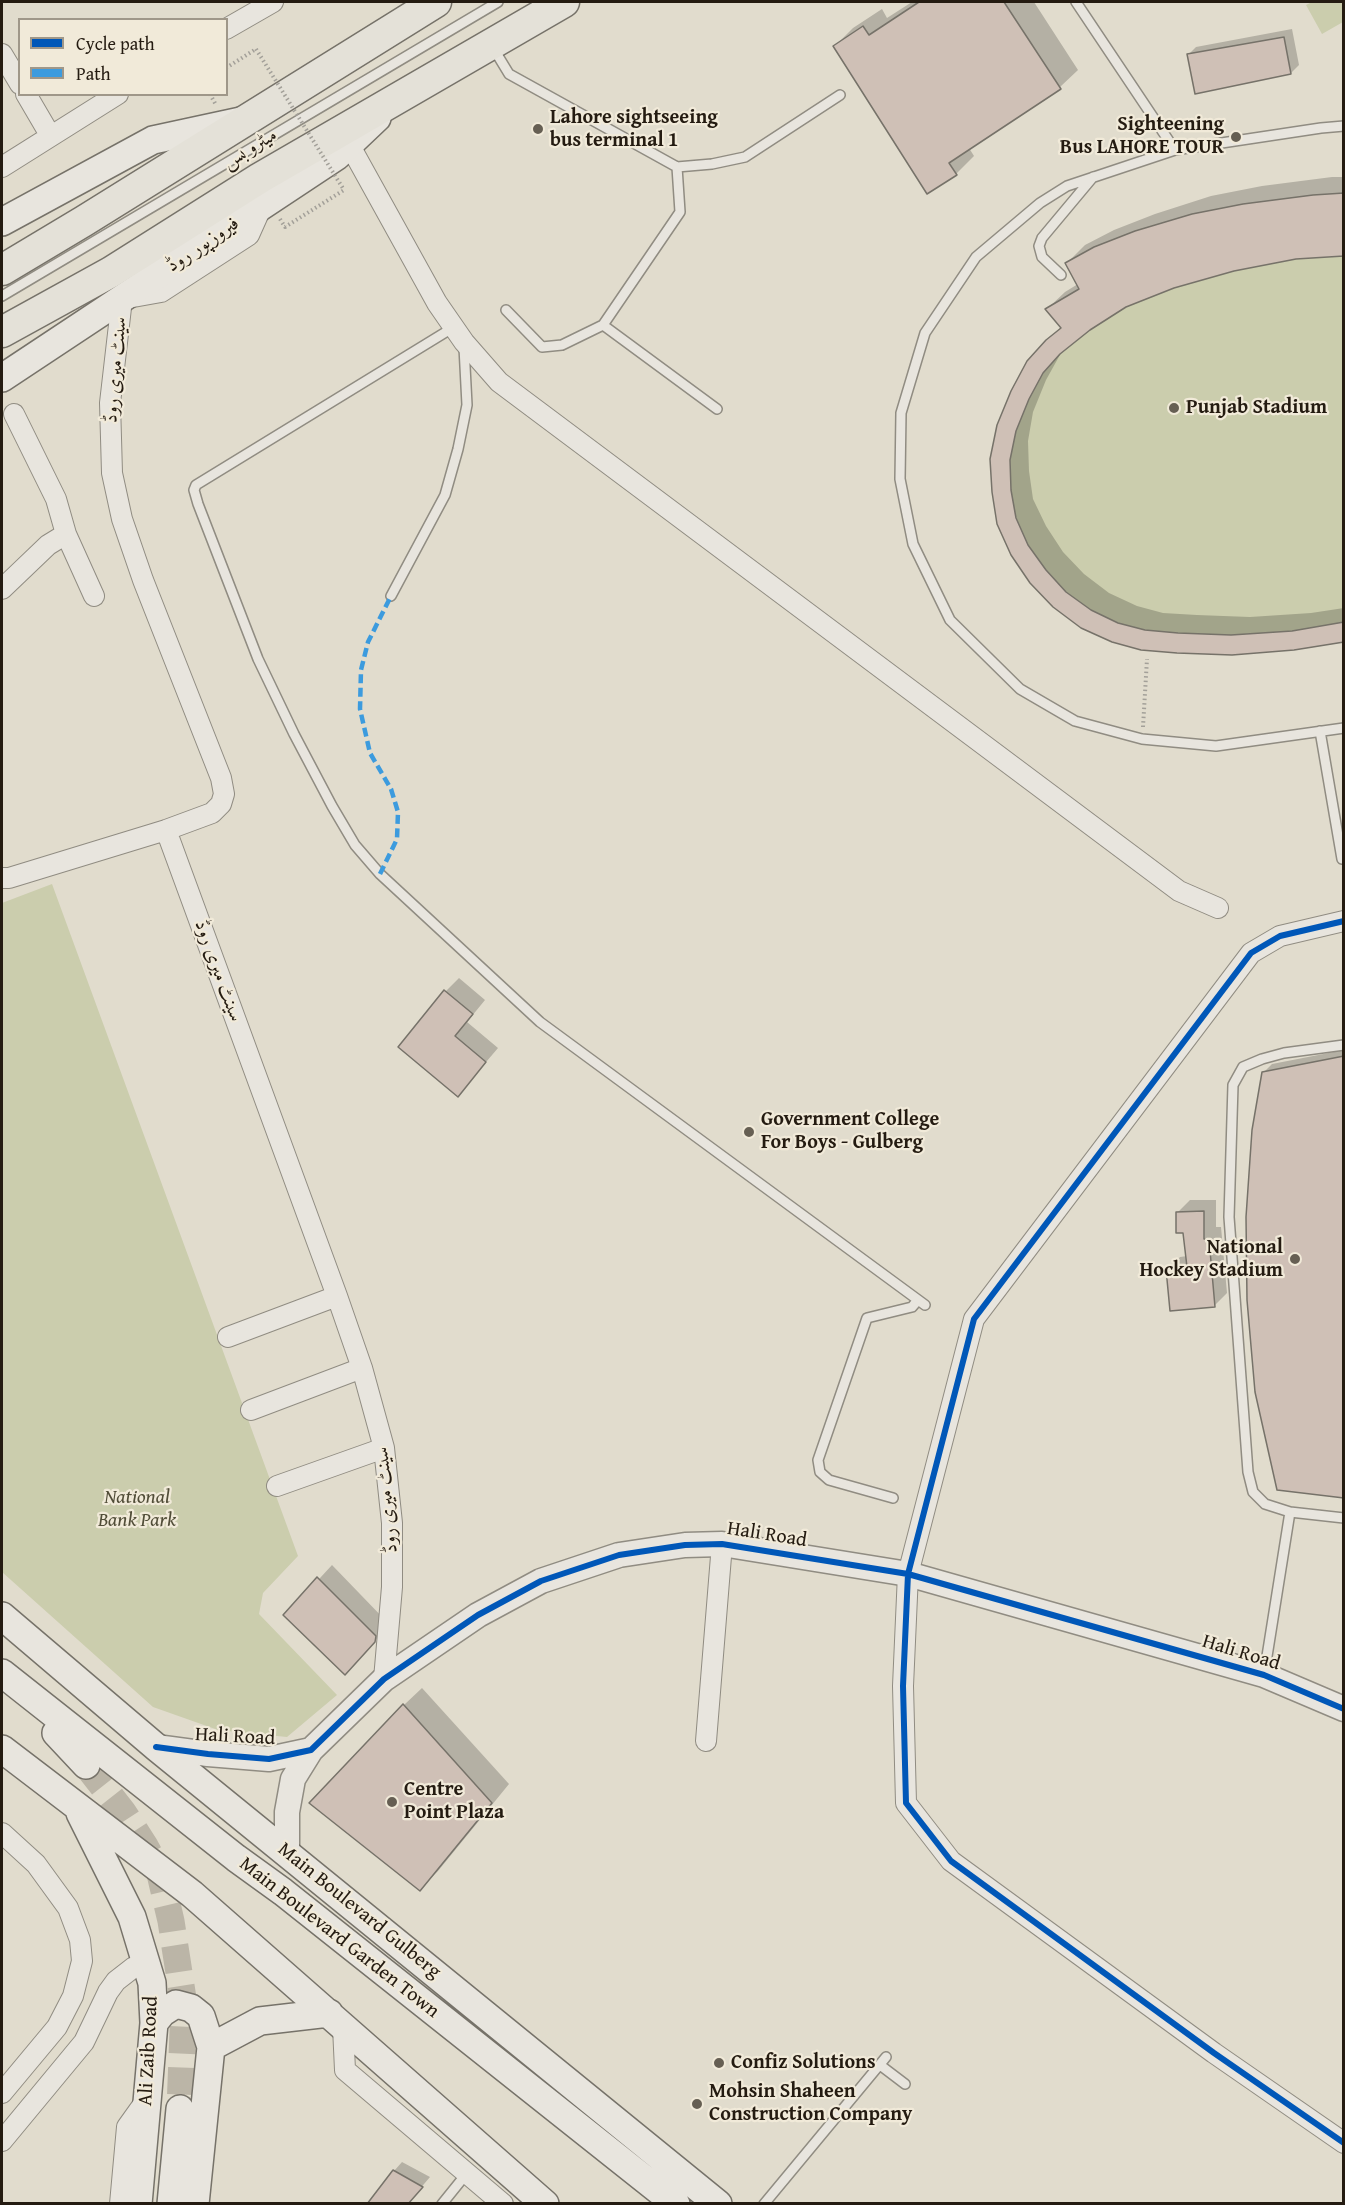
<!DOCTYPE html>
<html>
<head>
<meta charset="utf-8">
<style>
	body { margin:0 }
	#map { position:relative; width:1345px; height:2205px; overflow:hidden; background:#e1dccd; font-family:"Gentium Book Plus",serif }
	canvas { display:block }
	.frame { position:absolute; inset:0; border:3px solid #241b11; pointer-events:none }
	.legend { position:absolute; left:18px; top:18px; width:210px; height:78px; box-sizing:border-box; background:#f1ead9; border:2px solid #9f9789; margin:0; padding:8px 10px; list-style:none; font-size:18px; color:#241b11 }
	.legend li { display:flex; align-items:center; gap:12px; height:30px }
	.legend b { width:30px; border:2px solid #9f9789 }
</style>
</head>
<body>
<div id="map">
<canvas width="1345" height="2205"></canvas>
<div class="frame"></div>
<ul class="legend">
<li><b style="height:8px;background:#0057b8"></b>Cycle path</li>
<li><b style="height:8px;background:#3c9bde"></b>Path</li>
</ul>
</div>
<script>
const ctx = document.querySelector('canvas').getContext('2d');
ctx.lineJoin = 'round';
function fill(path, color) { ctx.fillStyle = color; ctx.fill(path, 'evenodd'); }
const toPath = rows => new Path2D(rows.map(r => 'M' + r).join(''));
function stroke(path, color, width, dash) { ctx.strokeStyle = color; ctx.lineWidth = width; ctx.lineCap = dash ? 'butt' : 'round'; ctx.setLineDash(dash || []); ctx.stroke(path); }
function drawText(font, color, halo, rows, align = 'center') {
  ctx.font = font + ' "Gentium Book Plus",Amiri,serif'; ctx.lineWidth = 4.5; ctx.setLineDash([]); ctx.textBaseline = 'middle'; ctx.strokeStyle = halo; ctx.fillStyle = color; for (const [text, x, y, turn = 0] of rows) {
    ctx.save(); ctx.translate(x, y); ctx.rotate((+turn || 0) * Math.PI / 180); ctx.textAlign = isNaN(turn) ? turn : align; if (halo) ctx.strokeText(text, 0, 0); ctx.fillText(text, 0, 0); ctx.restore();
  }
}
fill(toPath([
	[1312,2,1343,2,1343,22,1322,34,1306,5],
	[1343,193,1343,642,1294,650,1232,655,1141,650,1112,642,1081,628,1053,607,1030,583,997,524,992,492,990,459,997,425,1011,391,1027,361,1046,340,1061,328,1045,309,1079,289,1065,263,1094,247,1135,231,1192,214,1243,204,1313,195],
	[52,884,298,1556,263,1593,259,1614,337,1695,287,1737,218,1730,153,1707,2,1572,2,903]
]), '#cbcdad');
fill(toPath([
	[912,2,1034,2,1078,70,1060,87,969,148,974,156,956,174,927,192,835,46,853,28,882,9,887,18],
	[1292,29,1299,65,1291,73,1188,55,1196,47],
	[1332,177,1344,177,1344,255,1296,258,1233,270,1174,287,1125,306,1089,329,1061,353,1046,380,1033,412,1028,441,1029,471,1033,499,1046,526,1063,552,1084,574,1109,593,1137,606,1163,613,1197,615,1250,617,1311,613,1344,608,1344,640,1142,648,1054,606,993,491,1047,341,1062,326,1047,309,1065,292,1078,284,1067,263,1085,245,1114,230,1155,214,1211,196,1262,186],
	[459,978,485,1000,467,1022,498,1048,458,1095,446,991],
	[1344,1050,1344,1497,1263,1073,1272,1064],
	[1190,1200,1216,1200,1216,1227,1221,1227,1227,1293,1214,1306,1168,1270,1180,1257,1187,1256,1185,1232,1178,1212],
	[332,1565,388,1623,388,1627,358,1659,286,1615],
	[422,1688,509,1784,438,1871,420,1889,404,1705],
	[402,2162,430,2177,407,2204,394,2171]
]), '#0003');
const building = toPath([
	[919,2,1004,2,1061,89,949,163,957,175,927,194,833,46,863,26,869,35,919,2],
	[1284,37,1291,74,1195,94,1187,54,1284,37],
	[1344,193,1344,256,1296,259,1234,271,1174,288,1126,307,1090,330,1060,354,1043,373,1029,399,1016,431,1010,460,1011,490,1016,518,1028,545,1046,570,1066,592,1091,610,1118,623,1145,630,1178,633,1231,635,1292,631,1344,622,1344,642,1294,650,1232,655,1177,653,1141,650,1112,642,1081,628,1053,607,1030,583,1011,555,997,524,992,492,990,459,997,425,1011,391,1027,361,1046,340,1061,328,1045,309,1079,289,1065,263,1094,247,1135,231,1192,214,1243,204,1313,195,1344,193],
	[444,990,473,1014,455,1036,486,1062,458,1097,398,1047,444,990],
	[1344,1056,1344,1498,1277,1490,1255,1392,1247,1300,1246,1217,1252,1130,1262,1072,1344,1056],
	[1204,1211,1204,1239,1209,1239,1215,1307,1170,1311,1166,1269,1187,1267,1183,1233,1176,1233,1176,1212,1204,1211],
	[317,1577,376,1636,375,1642,345,1675,283,1615,317,1577],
	[403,1704,492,1803,420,1891,309,1803,403,1704],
	[393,2170,423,2187,408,2204,367,2204,393,2170]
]);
fill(building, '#cfc0b6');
stroke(building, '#767269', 1.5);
stroke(toPath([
	[86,1765,123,1812,145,1846,160,1874,171,1921,184,2005,180,2109]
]), '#bbb5a7', 27, [27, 14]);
const service = toPath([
	[1076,2,1175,150],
	[492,46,509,74,677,167,712,164,745,157,840,95],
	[1344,126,1321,128,1175,150,1067,186,1040,203,976,257,925,333,901,413,900,479,913,544,950,620,1020,689,1075,721,1142,739,1216,746,1344,728],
	[1061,275,1042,257,1039,246,1042,238,1093,177],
	[2,296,498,2],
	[506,310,542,347,562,345,603,325,680,212,677,167],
	[603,325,717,409],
	[454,327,196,485,194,490,198,504,258,659,294,734,332,806,355,845,380,874,540,1022,925,1305],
	[391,596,445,495,458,449,467,405,464,347],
	[1320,731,1342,859],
	[1344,1045,1284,1053,1262,1059,1243,1067,1233,1085,1229,1217,1248,1472,1253,1492,1265,1504,1290,1512,1344,1518],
	[893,1498,829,1480,820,1472,818,1460,867,1318,912,1307,918,1300],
	[1264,1675,1290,1512],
	[880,2065,905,2084],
	[442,2204,467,2173],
	[764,2204,886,2057]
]);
const minor = toPath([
	[226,29,273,2],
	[2,54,20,84],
	[26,94,50,135],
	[349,144,437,303,464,342,499,382,1179,891,1218,908],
	[2,167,118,94],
	[66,534,94,596],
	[2,589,48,545,66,534,56,499,14,414],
	[166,830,337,1296,362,1368,384,1448,392,1523,392,1587,384,1679],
	[2,878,9,878,166,830,212,813,221,804,224,794,221,778,143,580,122,519,112,473,110,403,122,299,161,292,249,235,262,206],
	[1344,921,1280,936,1251,953,974,1319,908,1574,903,1686,906,1803,951,1861,1214,2053,1344,2143],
	[228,1337,337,1296],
	[251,1410,362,1368],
	[277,1486,384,1448],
	[706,1741,722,1544],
	[2,1833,36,1864,68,1908,80,1940,82,1961,73,1996,57,2027,2,2093],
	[343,2027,345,2070,503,2204],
	[2,2141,84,2042,108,1992,116,1981,134,1967,147,1962],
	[120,2204,127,2127,147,2099]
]);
const tertiary = toPath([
	[156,1747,208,1754,269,1759,311,1750,384,1679,478,1615,541,1581,619,1555,685,1545,722,1544,908,1574,1264,1675,1344,1709],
	[287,1852,287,1812,293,1779,311,1750]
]);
const secondary = toPath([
	[2,222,153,140,241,121],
	[2,378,337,156,377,118],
	[2,1616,156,1747,718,2204],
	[2,1673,236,1858,283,1892,676,2204],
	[56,1733,86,1765],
	[2,1749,192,1894,545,2204],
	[80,1813,132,1917,152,1983,154,2023,138,2204],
	[154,2023,162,2013,176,2004,191,2008,201,2016,211,2047],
	[171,2204,180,2109],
	[195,2204,211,2047,260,2021,329,2013]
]);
const primary = toPath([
	[2,270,84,221,436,2],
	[2,332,111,272,260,178,564,2]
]);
stroke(service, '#908c82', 12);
stroke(minor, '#908c82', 22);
stroke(tertiary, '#908c82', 27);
stroke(secondary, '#767269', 30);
stroke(primary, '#767269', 33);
stroke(toPath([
	[226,68,256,49],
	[210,94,216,105],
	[280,219,285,227,344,190],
	[1143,727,1147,659]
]), '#a3a099', 4, [1.5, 3]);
stroke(service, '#e8e5de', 9);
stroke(minor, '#e8e5de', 20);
stroke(tertiary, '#e8e5de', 24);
stroke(secondary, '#e8e5de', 27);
stroke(primary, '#e4e1d8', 30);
stroke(toPath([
	[256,49,344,190]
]), '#a3a099', 4, [1.5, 3]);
stroke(toPath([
	[380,874,397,839,398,812,391,789,370,753,360,709,361,670,368,642,391,596]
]), '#3c9bde', 4.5, [9, 4.5]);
stroke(toPath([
	[1344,921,1280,936,1251,953,974,1319,908,1574,903,1686,906,1803,951,1861,1214,2053,1344,2143],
	[156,1747,208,1754,269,1759,311,1750,384,1679,478,1615,541,1581,619,1555,685,1545,722,1544,908,1574,1264,1675,1344,1709]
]), '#0057b8', 6);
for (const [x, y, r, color] of [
	[538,129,6,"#665f53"],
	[1236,137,6,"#665f53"],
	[1174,408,6,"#665f53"],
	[749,1132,6,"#665f53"],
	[1295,1259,6,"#665f53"],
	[392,1802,6,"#665f53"],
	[719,2063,6,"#665f53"],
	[697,2104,6,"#665f53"]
]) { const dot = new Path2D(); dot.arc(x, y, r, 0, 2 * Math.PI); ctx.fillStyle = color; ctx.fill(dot); stroke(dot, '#f1ead9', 2); }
drawText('bold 20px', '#241b11', '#f1ead9', [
	["Lahore sightseeing",550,118],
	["bus terminal 1",550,141],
	["Sighteening",1224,125,"right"],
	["Bus LAHORE TOUR",1224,148,"right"],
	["Punjab Stadium",1186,408],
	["Government College",761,1120],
	["For Boys - Gulberg",761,1143],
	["National",1283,1248,"right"],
	["Hockey Stadium",1283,1271,"right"],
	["Centre",404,1790],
	["Point Plaza",404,1813],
	["Confiz Solutions",731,2063],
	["Mohsin Shaheen",709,2092],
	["Construction Company",709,2115]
], 'left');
drawText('20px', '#241b11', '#f1ead9', [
	["میٹرو بس",250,149,-31],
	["فیروزپور روڈ",203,245,-34],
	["سینٹ میری روڈ",116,370,-85],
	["سینٹ میری روڈ",218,971,70],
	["سینٹ میری روڈ",387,1500,-95],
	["Hali Road",767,1535,9],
	["Hali Road",1241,1653,17],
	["Hali Road",235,1737,3],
	["Main Boulevard Gulberg",359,1911,39],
	["Main Boulevard Garden Town",339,1938,38],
	["Ali Zaib Road",149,2051,-87]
]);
drawText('italic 20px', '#514d38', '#f1ead9', [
	["National",137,1498],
	["Bank Park",137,1521]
]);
</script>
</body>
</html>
